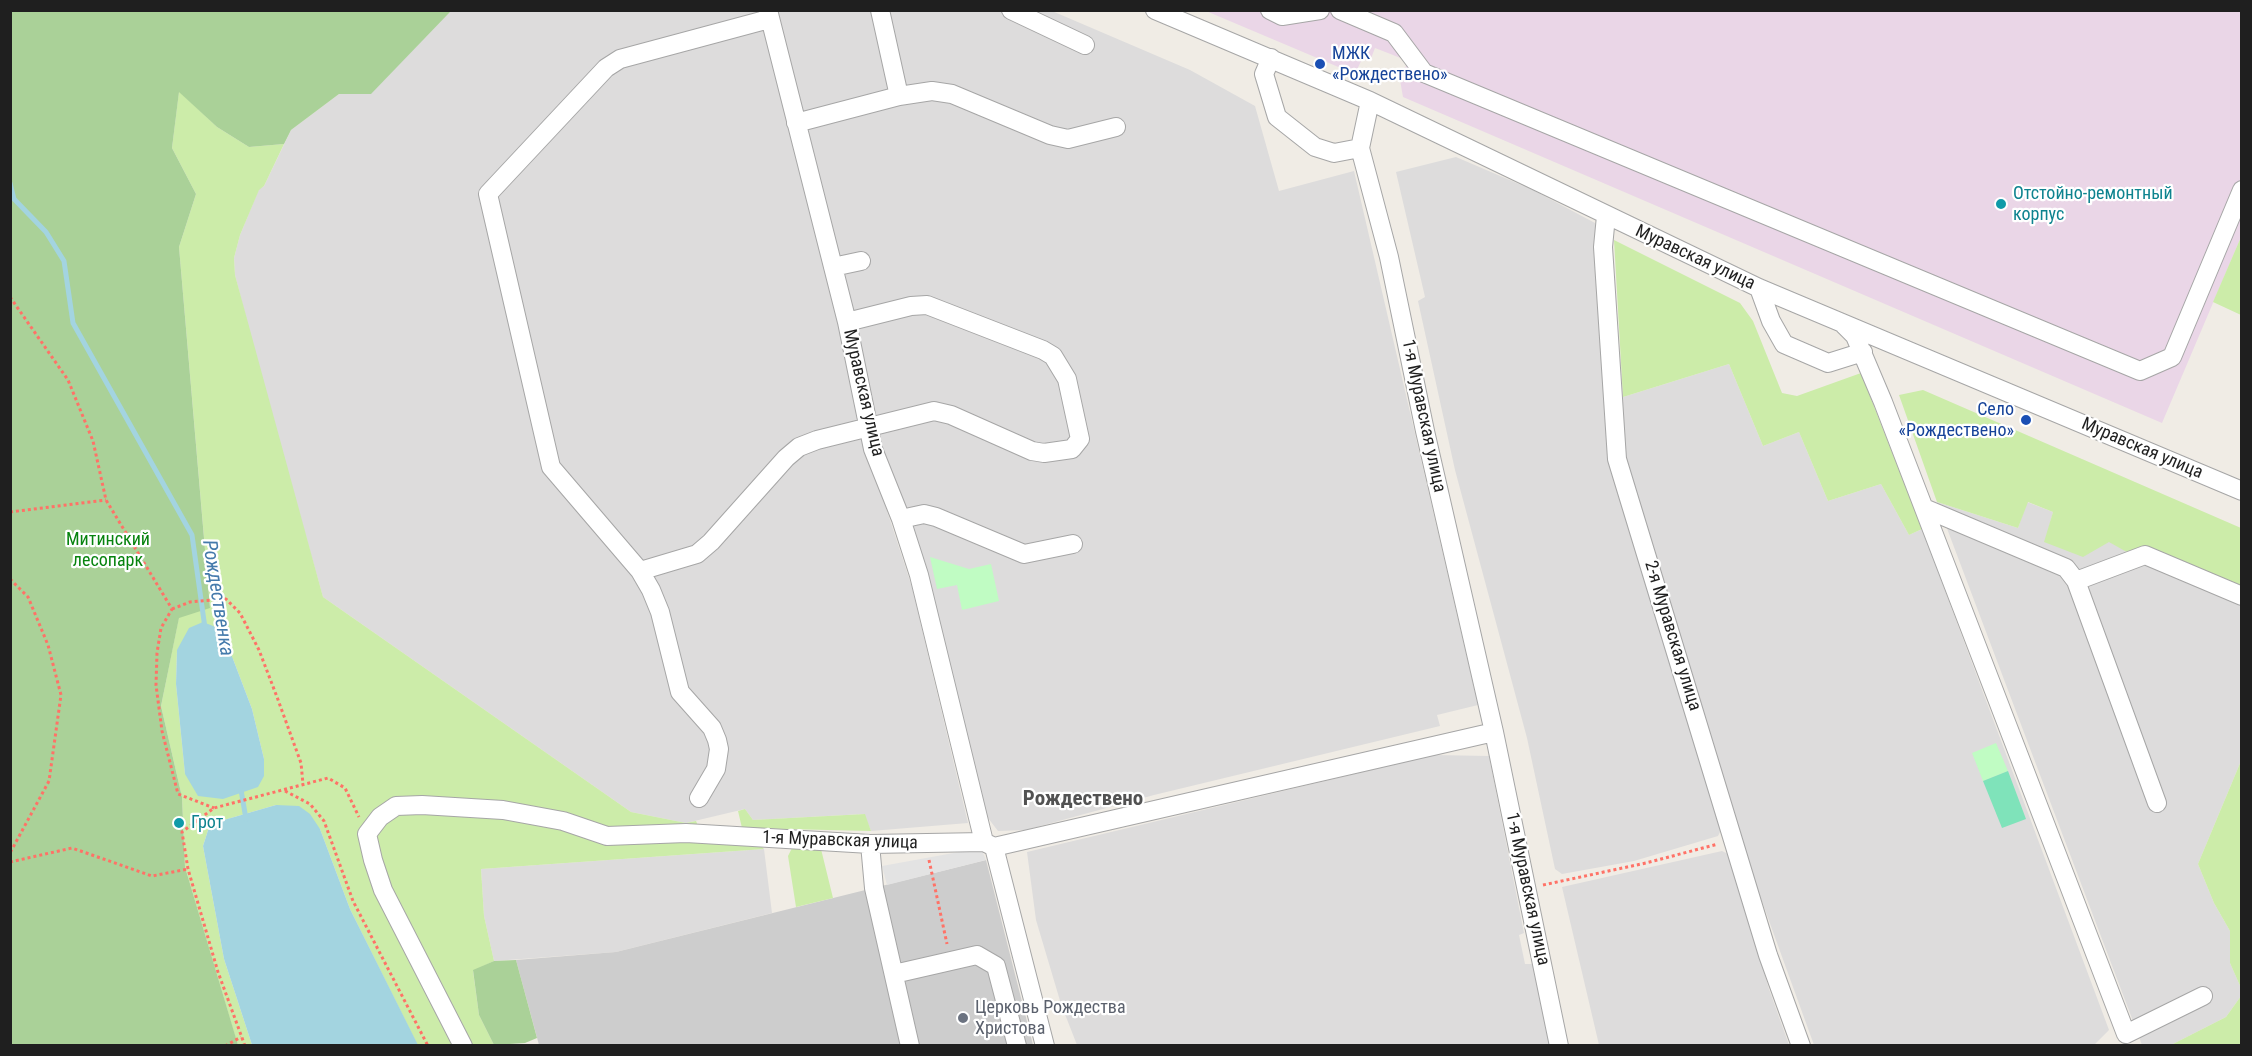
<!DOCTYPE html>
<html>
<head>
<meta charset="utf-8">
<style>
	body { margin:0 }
	#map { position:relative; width:2252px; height:1056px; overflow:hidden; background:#f0ece5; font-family:"Roboto Condensed",sans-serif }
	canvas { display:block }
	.frame { position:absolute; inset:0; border:12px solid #1f1f1f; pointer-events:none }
</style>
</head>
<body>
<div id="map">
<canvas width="2252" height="1056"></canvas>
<div class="frame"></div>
</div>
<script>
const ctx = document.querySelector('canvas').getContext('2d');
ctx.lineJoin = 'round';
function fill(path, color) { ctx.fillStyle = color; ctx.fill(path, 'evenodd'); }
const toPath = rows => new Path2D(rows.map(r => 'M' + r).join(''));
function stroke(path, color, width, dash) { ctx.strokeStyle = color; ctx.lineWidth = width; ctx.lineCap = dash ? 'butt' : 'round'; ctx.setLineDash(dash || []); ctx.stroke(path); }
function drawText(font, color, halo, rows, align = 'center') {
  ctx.font = font + ' "Roboto Condensed",sans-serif'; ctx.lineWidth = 4.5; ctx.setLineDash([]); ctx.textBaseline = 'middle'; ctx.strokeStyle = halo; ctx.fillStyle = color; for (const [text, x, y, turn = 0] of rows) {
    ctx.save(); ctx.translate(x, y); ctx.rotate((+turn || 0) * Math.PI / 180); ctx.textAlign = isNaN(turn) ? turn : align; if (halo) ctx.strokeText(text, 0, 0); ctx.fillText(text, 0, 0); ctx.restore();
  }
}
fill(toPath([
	[451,11,763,11,822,247,869,456,912,587,968,823,871,831,864,814,753,820,745,809,686,823,631,812,323,597,266,395,235,275,234,258,240,235,259,189,264,186,291,130,339,94,371,93],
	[772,11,1052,11,1190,70,1255,106,1279,191,1354,171,1478,705,1437,715,1440,726,1154,795,1026,830,998,831,985,814,908,514,877,436],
	[1456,157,1533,190,1595,223,1604,391,1723,826,1718,836,1634,861,1562,874,1555,869,1527,738,1455,470,1418,301,1425,297,1396,172],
	[1729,364,1763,446,1799,432,1828,501,1881,484,1909,535,1922,529,2109,1030,2094,1045,1814,1045,1739,838,1624,461,1623,397],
	[1937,502,2018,528,2027,502,2053,512,2045,542,2110,541,2132,555,2241,587,2241,761,2198,864,2214,903,2230,931,2230,963,2241,988,2241,996,2226,1017,2171,1045,2142,1045],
	[1434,755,1489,756,1524,933,1519,935,1525,964,1533,964,1551,1045,1077,1045,1061,1004,1036,920,1027,852],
	[764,849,772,913,616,952,494,961,484,916,481,869],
	[1722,851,1730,855,1769,989,1789,1045,1599,1045,1562,887]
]), '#dddcdc');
fill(toPath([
	[1206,11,2241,11,2241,237,2162,423,1403,97,1400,80,1408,61,1393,55,1375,48,1370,61,1362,59,1355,74]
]), '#ead6e7');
fill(toPath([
	[986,860,1033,1045,539,1045,516,960,616,952]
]), '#cdcdcd');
fill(toPath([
	[179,91,217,127,249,147,284,144,264,186,259,190,240,235,234,258,235,275,323,597,631,812,686,823,696,821,699,828,617,840,759,844,764,849,481,869,484,916,494,961,473,971,479,1015,494,1045,418,1046,350,909,320,829,276,805,210,824,203,846,224,959,252,1045,238,1045,235,1036,185,867,182,797,161,706,179,617,210,607,179,247,196,194,172,148],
	[177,650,233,659,252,709,264,759,185,774,176,684],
	[2241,237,2242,315,2241,315,2213,302],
	[1614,240,1740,303,1753,321,1782,393,1797,396,1861,373,1922,529,1909,535,1881,484,1828,501,1799,432,1763,446,1729,364,1623,397],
	[1923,390,2241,528,2241,587,2132,555,2109,542,2083,557,2044,542,2053,512,2028,502,2018,528,1937,502,1899,395],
	[2241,761,2241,988,2230,963,2230,931,2214,903,2198,864],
	[745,809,753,820,865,814,871,831,742,828,738,811],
	[793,846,821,849,833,898,796,907,788,856],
	[2241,996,2241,1045,2171,1045,2226,1017]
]), '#cceca9');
fill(toPath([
	[10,11,451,11,371,94,339,94,291,130,284,144,249,147,217,127,179,92,172,148,196,194,179,247,210,608,179,618,161,706,182,797,185,867,238,1045,11,1045],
	[516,960,537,1038,525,1043,494,1045,479,1015,473,970,494,961]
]), '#aad198');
fill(toPath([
	[930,557,969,569,991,564,999,601,962,610,957,585,937,589],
	[1996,743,2008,771,1983,781,1972,753]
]), '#c0fcc3');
fill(toPath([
	[2008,771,2026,819,2002,828,1983,781]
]), '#7fe3ba');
fill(toPath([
	[981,848,986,860,887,885,882,866]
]), '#e3e3e3');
fill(toPath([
	[203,622,218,628,233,659,252,709,264,759,264,776,258,787,223,799,198,796,185,774,176,684,177,650,189,628],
	[276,805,299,806,310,814,320,829,350,909,418,1045,252,1045,224,959,203,846,210,824]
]), '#a3d4e0');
stroke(toPath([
	[10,183,14,199,46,232,64,261,73,323,192,535,205,628],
	[241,790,246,819]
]), '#a3d4e0', 5);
const minor = toPath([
	[768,10,847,322,873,449,901,519,919,575,984,842],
	[880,10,899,96],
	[1011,10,1085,45],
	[1155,10,1370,101,1759,288,2242,491],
	[1270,10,1282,16,1320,10],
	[1340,10,1394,33,1424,73,2140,371,2172,357,2242,190],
	[1271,58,1264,74,1277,117,1315,147,1334,153,1360,148],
	[1370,101,1360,148,1389,257,1425,431,1494,732,1559,1046],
	[796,123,899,96,932,91,952,94,1050,135,1068,139,1116,127],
	[1606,216,1603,247,1617,459,1768,955,1801,1046],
	[833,267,861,261],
	[1759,288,1771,321,1784,344,1828,363,1863,352],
	[1844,325,1855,336,1883,402,2126,1034,2203,996],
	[1924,508,2066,568,2076,581,2157,803],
	[901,519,924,514,936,517,1024,554,1073,544],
	[640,571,697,554,711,542,786,458,799,447,817,440,934,411,951,415,1032,451,1044,453,1072,449,1080,439,1067,379,1053,356,1043,350,927,305,911,306,847,322],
	[2076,581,2145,555,2242,596],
	[699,798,716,769,719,749,717,740,712,728,680,692,660,612,651,590,640,571,551,467,488,194,606,68,620,59,769,19],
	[870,844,874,888,910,1046],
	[994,847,1045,1046],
	[894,974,977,955,996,966,1017,1046],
	[463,1046,383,890,373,860,367,834,380,817,396,806,422,805,503,810,563,821,607,836,686,833,870,844,984,842,994,847,1494,732]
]);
stroke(minor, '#a6a6a6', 20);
stroke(toPath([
	[10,297,68,380,93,441,106,500,172,609,161,628,157,653,156,685,162,731,178,794,214,808],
	[10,512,106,500],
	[10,579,28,597,48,645,61,695,49,781,10,853],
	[172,609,190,602,226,599,240,613,259,650,277,697,301,763,303,784],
	[285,791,310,804,324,821,353,901,428,1046],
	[929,860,947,944],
	[10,862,72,848,152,876,188,869],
	[1543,885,1646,863,1718,844],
	[225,1046,241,1037],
	[245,1046,218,972,188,869,182,832,214,808,328,778,345,788,359,817]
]), '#ff7267', 3, [3, 3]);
stroke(minor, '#fff', 18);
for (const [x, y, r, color] of [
	[1320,64,6,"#1a4fb4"],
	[2001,204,6,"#0f9aa8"],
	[2026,420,6,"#1a4fb4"],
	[179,823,6,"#0f9aa8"],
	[963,1018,6,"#6b7280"]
]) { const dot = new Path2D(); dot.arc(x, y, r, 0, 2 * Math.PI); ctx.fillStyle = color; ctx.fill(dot); stroke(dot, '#fff', 2); }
drawText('18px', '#164399', '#fff', [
	["МЖК",1332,54],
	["«Рождествено»",1332,75],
	["Село",2014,410,"right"],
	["«Рождествено»",2014,431,"right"]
], 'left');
drawText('18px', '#0d838f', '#fff', [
	["Отстойно-ремонтный",2013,194],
	["корпус",2013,215],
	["Грот",191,823]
], 'left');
drawText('18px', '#1f1f1f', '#fff', [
	["Муравская улица",1695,258,25],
	["Муравская улица",863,393,77],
	["1-я Муравская улица",1423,416,78],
	["Муравская улица",2142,449,23],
	["2-я Муравская улица",1672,636,73],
	["1-я Муравская улица",840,841,2],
	["1-я Муравская улица",1527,889,78]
]);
drawText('18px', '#07830e', '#fff', [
	["Митинский",108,540],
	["лесопарк",108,561]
]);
drawText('18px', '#5b616d', '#fff', [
	["Церковь Рождества",975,1008],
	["Христова",975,1029]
], 'left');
drawText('italic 20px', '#447aab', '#fff', [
	["Рождественка",217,598,81]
]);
drawText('bold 21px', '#525252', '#fff', [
	["Рождествено",1083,800]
]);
</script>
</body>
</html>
